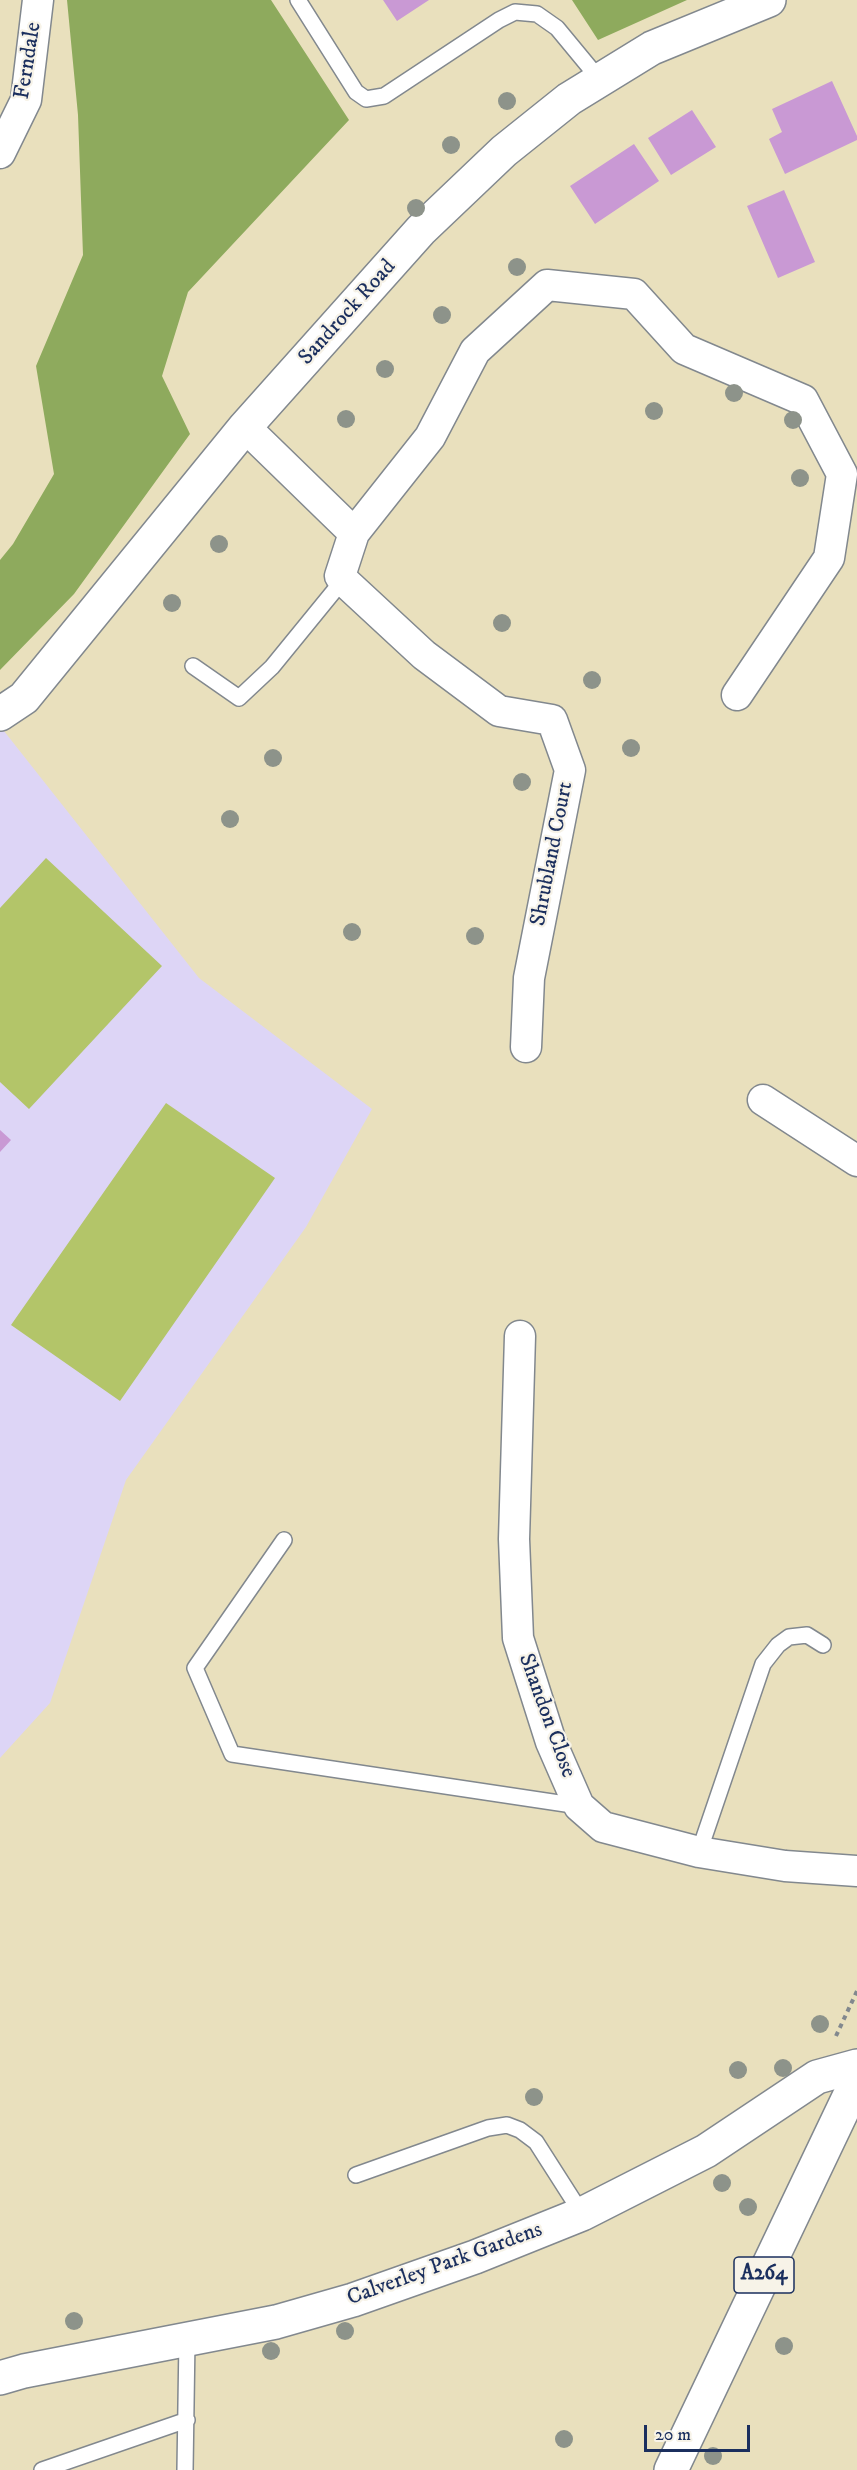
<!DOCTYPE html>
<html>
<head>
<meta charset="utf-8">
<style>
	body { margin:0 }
	#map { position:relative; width:857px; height:2470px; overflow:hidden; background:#e9e0bd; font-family:"IM FELL DW Pica",serif }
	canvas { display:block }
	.scale { position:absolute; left:644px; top:2425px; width:106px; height:27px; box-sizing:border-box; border:3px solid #1b2f5e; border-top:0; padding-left:8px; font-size:18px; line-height:21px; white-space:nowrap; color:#1b2f5e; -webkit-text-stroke:4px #f7f3e8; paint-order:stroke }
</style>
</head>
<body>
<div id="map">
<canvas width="857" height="2470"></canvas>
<div class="scale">20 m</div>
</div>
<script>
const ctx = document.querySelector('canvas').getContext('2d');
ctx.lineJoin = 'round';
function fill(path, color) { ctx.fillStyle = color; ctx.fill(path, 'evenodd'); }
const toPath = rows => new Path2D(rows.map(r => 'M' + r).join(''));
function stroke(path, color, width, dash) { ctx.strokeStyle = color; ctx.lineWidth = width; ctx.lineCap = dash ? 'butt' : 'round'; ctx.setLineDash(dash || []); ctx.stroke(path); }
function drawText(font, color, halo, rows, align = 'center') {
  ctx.font = font + ' "IM FELL DW Pica",serif'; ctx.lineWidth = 4.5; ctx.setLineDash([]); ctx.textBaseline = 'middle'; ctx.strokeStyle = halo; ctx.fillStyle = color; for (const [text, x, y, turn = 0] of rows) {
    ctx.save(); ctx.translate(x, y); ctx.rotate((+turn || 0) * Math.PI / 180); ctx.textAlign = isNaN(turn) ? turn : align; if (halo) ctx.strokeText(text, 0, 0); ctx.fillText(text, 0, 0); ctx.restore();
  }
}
fill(toPath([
	[0,726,199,978,372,1109,306,1227,126,1480,50,1703,0,1758]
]), '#ddd5f6');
fill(toPath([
	[46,858,162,966,29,1109,0,1082,0,908],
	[166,1103,275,1178,120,1401,11,1325]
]), '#b3c569');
fill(toPath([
	[67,0,271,0,349,120,188,292,162,376,190,434,74,594,0,670,0,560,13,544,54,474,36,366,83,255,78,115],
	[572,0,687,0,598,40]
]), '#8eaa5d');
fill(toPath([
	[383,0,429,0,397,21],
	[832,81,857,136,857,140,785,174,769,139,782,132,772,109],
	[692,110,716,147,671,175,648,138],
	[634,144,659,181,595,224,570,186],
	[784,190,815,262,778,278,747,206],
	[0,1130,11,1140,0,1152]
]), '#c999d4');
const service = toPath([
	[298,0,356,92,366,99,384,96,499,20,515,12,537,14,557,28,600,80],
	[193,666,239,698,272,667,343,580],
	[284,1540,195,1668,232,1754,579,1806],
	[699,1852,763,1664,778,1645,789,1637,807,1635,823,1645],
	[356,2175,488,2128,507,2125,520,2130,536,2142,582,2214],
	[42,2470,187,2420],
	[185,2470,187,2339]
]);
const minor = toPath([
	[0,153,26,100,38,0],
	[245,427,354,533,340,576,343,580,424,655,499,711,552,720,570,770,529,978,526,1047],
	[354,533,430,437,475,351,547,285,634,294,684,349,803,400,842,474,829,558,737,695],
	[763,1100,857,1161],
	[520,1336,514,1539,518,1638,551,1742,579,1806,603,1827,699,1852,785,1866,857,1871]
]);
const tertiary = toPath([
	[0,714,24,698,245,427,421,230,504,151,569,99,652,48,769,0]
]);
const secondary = toPath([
	[0,2378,24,2371,276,2322,353,2300,475,2257,582,2214,706,2151,817,2077,857,2066]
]);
const primary = toPath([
	[671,2470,857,2080]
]);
stroke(service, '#82888e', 18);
stroke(minor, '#82888e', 33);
stroke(tertiary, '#82888e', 36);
stroke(secondary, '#82888e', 36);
stroke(primary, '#82888e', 36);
stroke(toPath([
	[836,2036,857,1991]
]), '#82888e', 4, [4.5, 4.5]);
stroke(service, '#fff', 15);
stroke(minor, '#fff', 30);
stroke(tertiary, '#fff', 33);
stroke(secondary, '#fff', 33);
stroke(primary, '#fff', 33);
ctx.fillStyle = '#8d938a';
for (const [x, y] of [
	[507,101],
	[451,145],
	[416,208],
	[517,267],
	[442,315],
	[385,369],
	[734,393],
	[654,411],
	[346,419],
	[793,420],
	[800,478],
	[219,544],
	[172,603],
	[502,623],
	[592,680],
	[631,748],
	[273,758],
	[522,782],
	[230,819],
	[352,932],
	[475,936],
	[820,2024],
	[783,2068],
	[738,2070],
	[534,2097],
	[722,2183],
	[748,2207],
	[74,2321],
	[345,2331],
	[784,2346],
	[271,2351],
	[564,2439],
	[713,2456]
]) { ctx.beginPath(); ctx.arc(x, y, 9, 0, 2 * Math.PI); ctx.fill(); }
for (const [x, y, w] of [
	[764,2275,60]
]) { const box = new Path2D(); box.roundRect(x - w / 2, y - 18, w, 36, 4.5); ctx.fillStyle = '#f7f3e8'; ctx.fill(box); stroke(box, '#1b2f5e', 1.5); }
drawText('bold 21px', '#1b2f5e', null, [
	["A264",764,2275]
]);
drawText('22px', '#1b2f5e', '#f7f3e8', [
	["Ferndale",29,61,-81],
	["Sandrock Road",348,313,-48],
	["Shrubland Court",553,854,-79],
	["Shandon Close",546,1716,70],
	["Calverley Park Gardens",445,2265,-20]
]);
</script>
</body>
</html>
